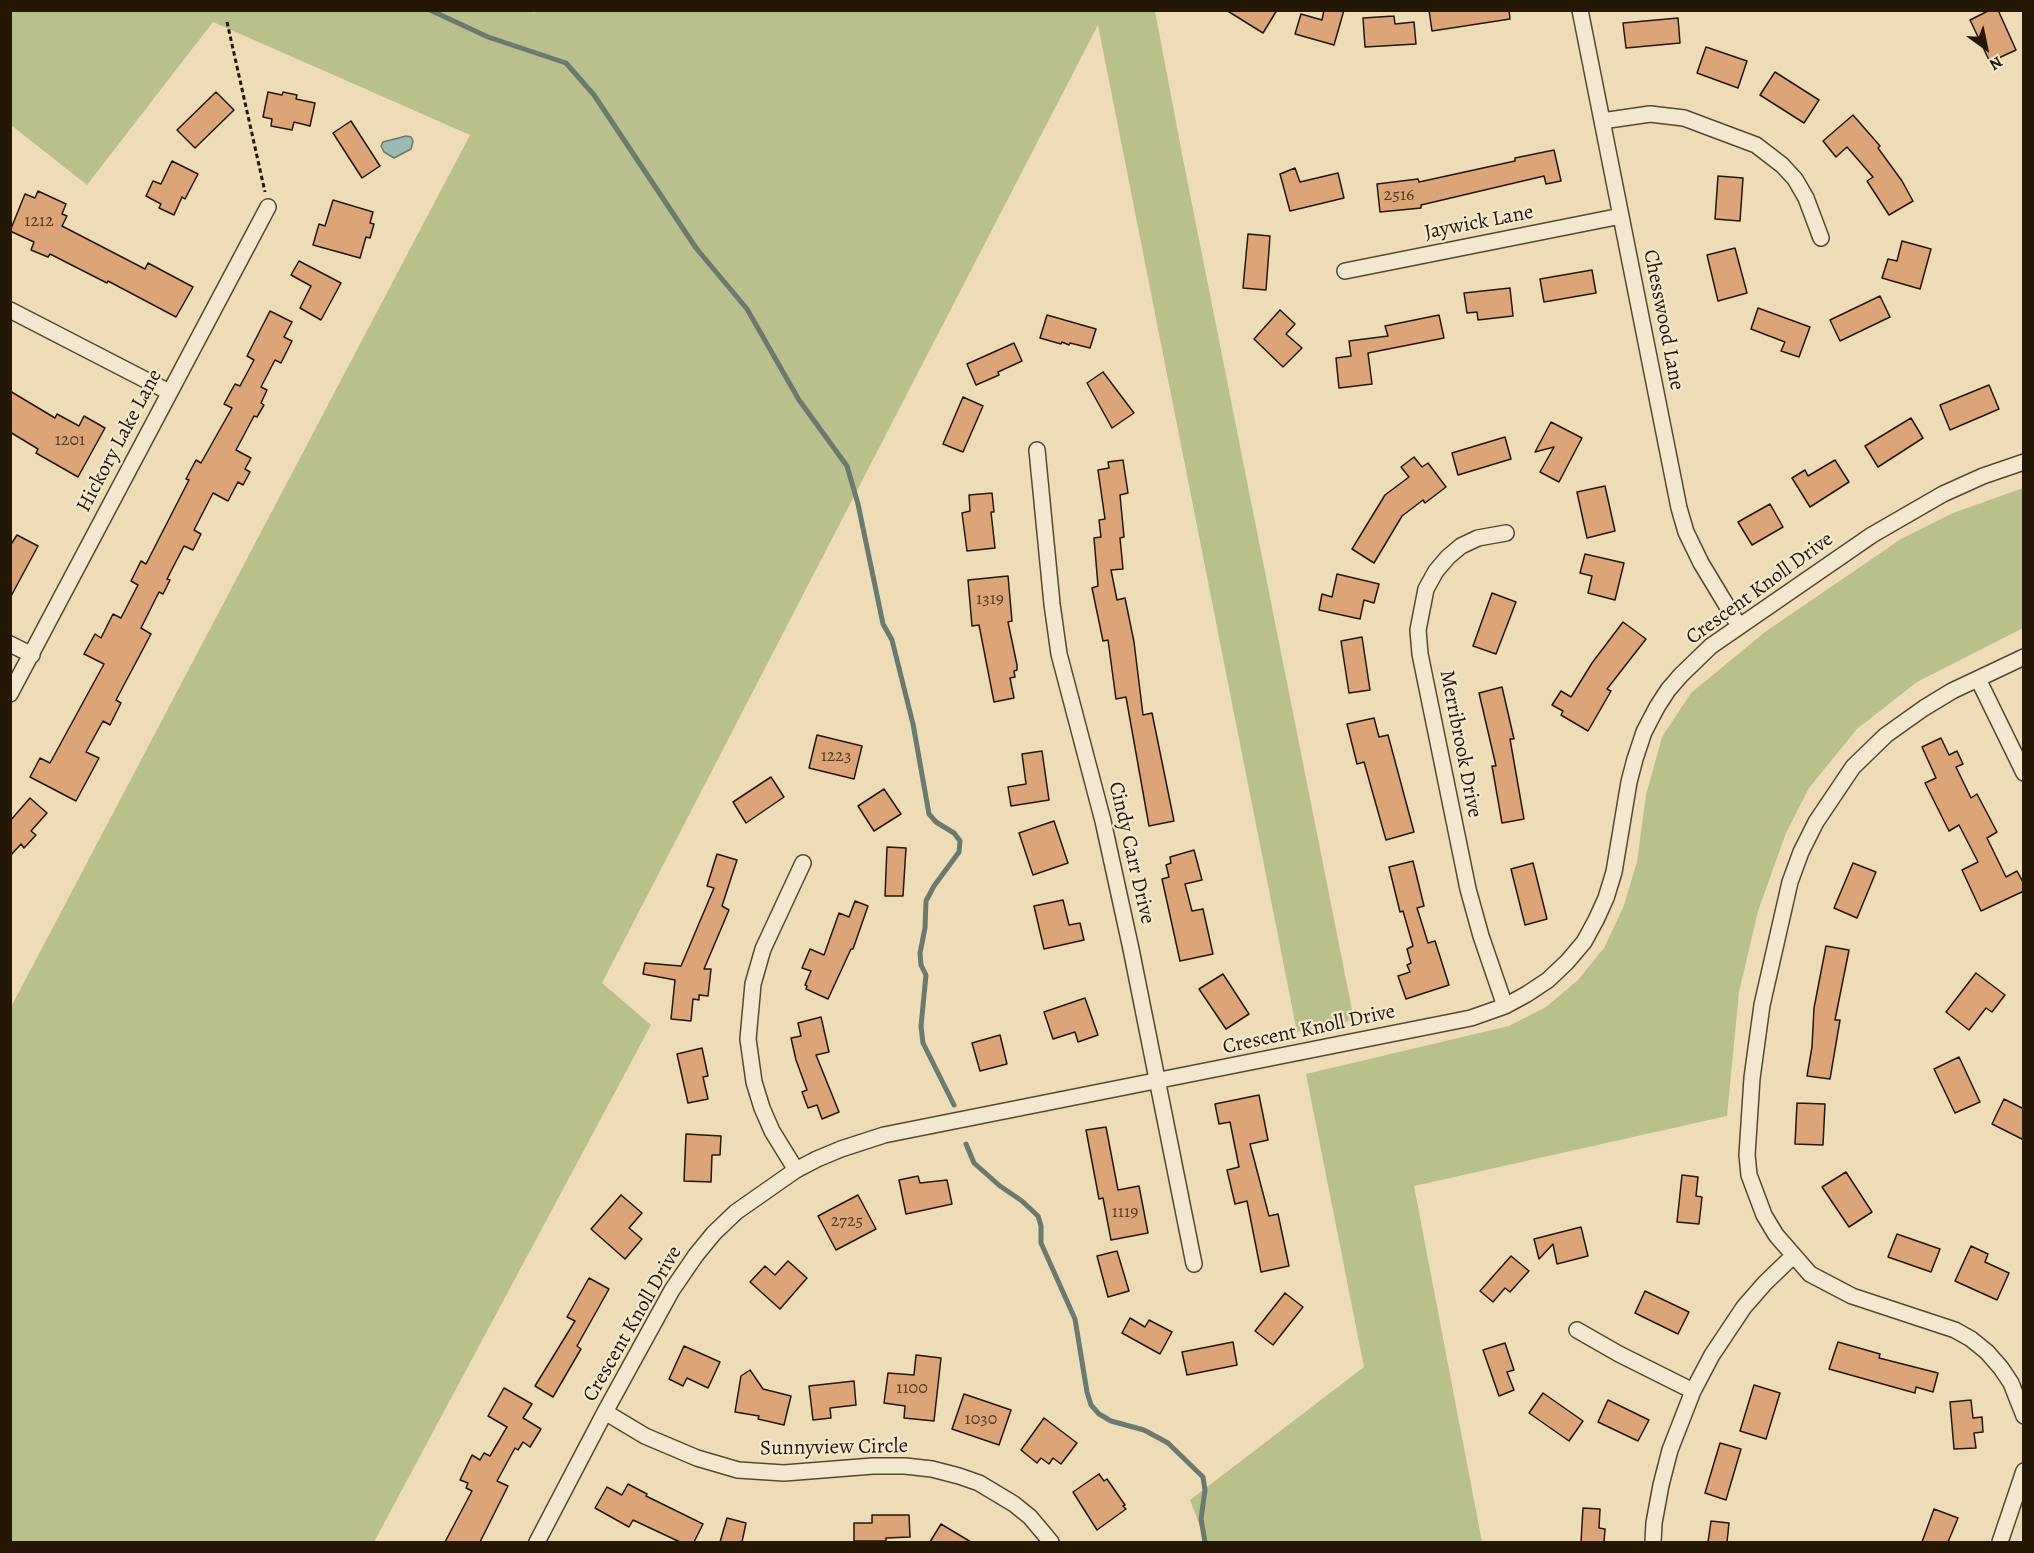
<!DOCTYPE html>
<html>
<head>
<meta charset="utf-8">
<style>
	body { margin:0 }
	#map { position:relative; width:2034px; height:1553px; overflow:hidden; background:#eddcb5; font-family:Alegreya,serif }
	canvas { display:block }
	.frame { position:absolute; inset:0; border:12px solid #241706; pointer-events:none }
	.north { position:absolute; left:1956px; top:18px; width:60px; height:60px; -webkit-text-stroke:4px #f3e8cf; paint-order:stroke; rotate:147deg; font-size:16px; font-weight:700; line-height:24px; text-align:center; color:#241706 }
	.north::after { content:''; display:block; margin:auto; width:21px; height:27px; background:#241706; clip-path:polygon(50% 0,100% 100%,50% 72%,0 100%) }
</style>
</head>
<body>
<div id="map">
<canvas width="2034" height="1553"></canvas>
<div class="frame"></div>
<div class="north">N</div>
</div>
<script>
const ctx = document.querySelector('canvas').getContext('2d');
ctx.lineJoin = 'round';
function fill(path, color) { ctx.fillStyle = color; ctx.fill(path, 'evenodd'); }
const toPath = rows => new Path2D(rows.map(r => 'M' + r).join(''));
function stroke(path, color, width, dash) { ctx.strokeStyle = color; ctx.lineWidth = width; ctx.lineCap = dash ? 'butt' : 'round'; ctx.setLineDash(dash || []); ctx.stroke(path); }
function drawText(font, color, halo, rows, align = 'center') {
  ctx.font = font + ' Alegreya,serif'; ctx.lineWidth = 4.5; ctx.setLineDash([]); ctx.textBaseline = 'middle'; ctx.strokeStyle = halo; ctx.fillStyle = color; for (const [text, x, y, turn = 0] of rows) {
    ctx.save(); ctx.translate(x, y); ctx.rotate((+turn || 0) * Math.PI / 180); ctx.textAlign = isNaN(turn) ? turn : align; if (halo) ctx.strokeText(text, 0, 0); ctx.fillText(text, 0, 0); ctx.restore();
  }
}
fill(toPath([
	[530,10,534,13,536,10,1155,11,1182,154,1354,1020,1297,1032,1098,25,602,983,651,1025,374,1542,11,1542,11,1007,470,135,213,22,87,185,11,125,11,11],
	[2023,488,2023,628,1917,682,1857,729,1809,788,1786,833,1758,911,1739,992,1727,1116,1414,1186,1482,1542,1206,1542,1190,1500,1364,1367,1306,1074,1509,1026,1546,1007,1578,980,1604,948,1623,908,1637,862,1646,795,1662,737,1691,693,1765,632,1901,539,1953,513]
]), '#bac08c');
const water = toPath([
	[406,136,411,137,413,141,411,149,394,158,384,152,381,146,383,142,406,136]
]);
fill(water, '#9bbab4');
stroke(water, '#6b796e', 1.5);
stroke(toPath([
	[430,10,488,37,566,63,594,95,696,248,747,309,799,400,847,466,858,504,883,624,892,640,913,724,929,814,936,822,954,833,960,841,959,852,934,886,926,901,925,928,920,953,921,965,926,975,921,1026,923,1043,954,1105],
	[966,1144,974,1163,1000,1186,1022,1201,1038,1216,1041,1226,1041,1243,1075,1319,1087,1392,1091,1405,1099,1414,1111,1421,1144,1430,1168,1443,1203,1477,1205,1490,1201,1519,1205,1542]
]), '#6b796e', 5);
const building = toPath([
	[1226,10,1277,10,1263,33,1226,10],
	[1324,10,1344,10,1334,45,1295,34,1301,14,1322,20,1324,10],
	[1429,10,1509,10,1510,19,1432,31,1429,10],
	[1990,10,1998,10,2016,50,1990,62,1970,20,1990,10],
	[1394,16,1395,24,1414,22,1416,44,1365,47,1363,18,1394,16],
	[1678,18,1680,43,1626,48,1623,23,1678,18],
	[1706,47,1747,61,1738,88,1697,73,1706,47],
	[1775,72,1819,100,1804,123,1760,95,1775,72],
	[216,92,234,110,195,148,177,130,216,92],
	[268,92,282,95,283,92,297,95,296,99,315,103,310,126,294,122,292,130,271,126,272,119,263,117,268,92],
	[1853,115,1880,146,1878,148,1902,181,1913,201,1889,215,1867,181,1873,177,1847,147,1836,157,1823,141,1853,115],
	[351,121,380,166,362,178,333,133,351,121],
	[1554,150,1561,181,1546,184,1544,176,1421,205,1421,208,1380,212,1377,184,1418,179,1419,182,1515,161,1515,158,1554,150],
	[172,161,198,174,185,199,182,197,174,215,159,208,161,204,146,196,153,181,161,184,172,161],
	[1295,168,1300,182,1338,173,1344,198,1290,211,1280,174,1295,168],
	[1718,176,1743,178,1740,221,1715,219,1718,176],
	[38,191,66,204,62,214,67,216,62,226,145,269,148,263,193,287,176,317,108,281,107,283,50,254,48,257,31,250,34,242,10,231,25,194,35,198,38,191],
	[333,200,373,212,370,223,374,224,370,238,366,237,360,258,313,245,319,224,325,226,333,200],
	[1248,234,1270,236,1266,290,1243,288,1248,234],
	[1902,241,1931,249,1920,289,1882,278,1888,259,1897,261,1902,241],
	[1735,248,1747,293,1718,301,1707,255,1735,248],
	[299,261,341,283,321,320,300,308,311,286,291,275,299,261],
	[1592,270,1596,293,1544,302,1540,279,1592,270],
	[1510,288,1513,316,1478,320,1477,312,1467,313,1464,293,1510,288],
	[1880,296,1890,317,1840,341,1830,320,1880,296],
	[1758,308,1810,327,1799,357,1781,351,1785,342,1751,329,1758,308],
	[1280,310,1295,324,1286,334,1302,348,1283,367,1254,339,1280,310],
	[270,311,292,322,284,337,292,341,281,363,275,360,261,387,267,390,261,403,264,405,257,417,254,416,236,450,251,458,245,469,250,472,243,485,238,482,228,501,213,493,194,530,201,534,193,550,184,546,167,579,170,580,163,594,159,592,141,628,151,634,116,700,121,703,110,725,103,721,86,752,99,758,76,801,30,777,40,758,50,763,104,664,84,654,95,634,101,638,113,614,121,618,138,585,131,581,141,561,146,564,189,480,186,479,196,460,201,463,232,408,224,404,235,384,240,386,254,360,247,356,270,311],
	[1047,315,1096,329,1090,348,1070,343,1069,345,1062,342,1061,344,1040,338,1047,315],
	[1439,315,1444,338,1368,353,1372,384,1339,388,1336,358,1351,356,1349,341,1388,336,1385,326,1439,315],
	[1014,343,1022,361,998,372,999,375,976,385,967,364,1014,343],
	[1103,372,1134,413,1112,428,1087,383,1103,372],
	[1989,385,1999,409,1950,430,1940,405,1989,385],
	[10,391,55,418,57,414,79,426,84,416,105,428,78,477,36,453,38,449,10,432,10,391],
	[963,397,983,406,963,452,943,444,963,397],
	[1911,418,1923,438,1878,467,1865,446,1911,418],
	[1551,422,1582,438,1559,482,1540,472,1554,447,1535,452,1551,422],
	[1505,437,1511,459,1458,475,1452,453,1505,437],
	[1414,457,1422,467,1428,463,1446,487,1425,503,1423,500,1402,516,1374,563,1352,549,1385,495,1409,477,1401,467,1414,457],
	[1123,460,1128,493,1120,495,1124,537,1120,538,1123,569,1111,570,1117,600,1125,598,1134,642,1143,715,1152,713,1174,821,1149,826,1126,697,1116,699,1108,640,1103,641,1092,588,1098,586,1094,538,1101,537,1099,520,1105,519,1098,470,1109,468,1108,462,1123,460],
	[1835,460,1849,482,1810,507,1792,478,1805,470,1808,476,1835,460],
	[1605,486,1615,531,1587,538,1577,492,1605,486],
	[992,493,994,512,991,512,995,548,967,551,962,513,970,511,969,495,992,493],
	[1770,504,1783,527,1752,545,1738,522,1770,504],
	[17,535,38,546,10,598,10,546,17,535],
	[1585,554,1624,563,1615,600,1588,593,1592,576,1580,573,1585,554],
	[1337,574,1379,584,1374,603,1364,600,1360,619,1319,610,1322,594,1332,597,1337,574],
	[1008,576,1012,621,1008,622,1017,665,1017,670,1014,671,1015,677,1010,678,1014,698,994,702,979,625,972,626,968,580,1008,576],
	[1492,593,1516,602,1496,654,1473,646,1492,593],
	[1623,622,1646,639,1607,689,1611,691,1588,731,1561,715,1563,711,1552,705,1561,691,1571,697,1592,663,1623,622],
	[1362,637,1370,690,1349,693,1341,641,1362,637],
	[1502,687,1514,739,1510,739,1524,819,1502,823,1492,766,1496,766,1479,693,1502,687],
	[1374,718,1379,737,1388,735,1414,832,1386,840,1364,762,1357,764,1347,724,1374,718],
	[817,735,862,746,854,779,809,768,817,735],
	[1941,738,1949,755,1957,751,1963,764,1956,767,1971,798,1977,794,1997,832,1987,838,2006,877,2017,871,2024,884,2024,891,1981,911,1962,870,1978,862,1959,825,1949,831,1925,783,1936,778,1922,747,1941,738],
	[1042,751,1049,800,1011,806,1008,787,1026,784,1022,754,1042,751],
	[771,777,784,797,746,823,733,802,771,777],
	[884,789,901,814,874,831,858,806,884,789],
	[30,798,47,813,31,831,36,835,24,848,21,844,10,856,10,821,30,798],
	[1054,821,1068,863,1033,875,1019,833,1054,821],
	[887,847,906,848,903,896,885,896,887,847],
	[1194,850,1202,880,1185,884,1192,911,1203,909,1213,954,1180,961,1162,879,1169,877,1166,865,1171,863,1170,857,1194,850],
	[717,854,737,860,722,906,729,910,704,969,711,969,708,996,699,995,699,1000,693,999,691,1021,671,1019,675,980,643,974,645,963,681,966,714,888,707,886,717,854],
	[1413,861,1424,906,1417,908,1428,943,1435,941,1449,985,1406,999,1398,976,1410,972,1407,965,1411,963,1407,949,1413,946,1403,911,1400,912,1389,867,1413,861],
	[1533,863,1547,919,1525,925,1511,869,1533,863],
	[1853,863,1876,872,1857,918,1834,908,1853,863],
	[1063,900,1069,925,1080,923,1084,940,1044,949,1034,906,1063,900],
	[855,901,868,906,853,949,851,949,828,999,806,989,807,986,805,985,811,971,802,968,810,949,824,955,839,913,849,917,855,901],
	[1826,946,1849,950,1835,1020,1840,1020,1830,1079,1807,1076,1812,1047,1814,1008,1826,946],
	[1976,973,2005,995,1992,1012,1986,1008,1969,1030,1946,1012,1976,973],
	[1223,974,1249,1014,1226,1029,1199,989,1223,974],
	[1085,998,1098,1035,1078,1042,1075,1032,1053,1039,1044,1012,1085,998],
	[821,1017,829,1052,816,1055,839,1112,822,1119,817,1105,808,1108,802,1092,807,1090,796,1060,791,1038,801,1036,798,1023,821,1017],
	[1000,1035,1007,1064,980,1071,972,1043,1000,1035],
	[702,1048,708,1076,703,1077,708,1099,688,1103,677,1054,702,1048],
	[1959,1057,1980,1102,1955,1113,1934,1069,1959,1057],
	[1259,1095,1268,1140,1250,1144,1269,1216,1278,1214,1289,1266,1261,1272,1247,1201,1235,1204,1227,1170,1239,1167,1230,1122,1219,1124,1215,1104,1259,1095],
	[2004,1099,2024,1109,2024,1140,1992,1124,2004,1099],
	[1797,1103,1825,1104,1823,1145,1795,1144,1797,1103],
	[1106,1127,1118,1190,1139,1186,1148,1233,1111,1240,1103,1198,1099,1199,1086,1130,1106,1127],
	[686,1134,721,1136,720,1155,712,1155,711,1182,684,1181,686,1134],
	[1846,1172,1872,1212,1849,1227,1822,1187,1846,1172],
	[1682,1175,1698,1177,1696,1196,1702,1197,1699,1224,1677,1222,1682,1175],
	[918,1176,920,1183,947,1180,952,1204,906,1214,899,1180,918,1176],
	[621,1195,642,1213,629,1228,642,1239,625,1259,591,1229,621,1195],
	[858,1195,876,1229,836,1250,818,1216,858,1195],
	[1581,1227,1588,1256,1557,1264,1553,1244,1539,1259,1534,1239,1581,1227],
	[1897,1234,1940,1249,1931,1272,1888,1257,1897,1234],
	[1971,1246,1988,1254,1985,1262,2009,1273,1997,1300,1955,1281,1971,1246],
	[1117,1251,1129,1291,1108,1297,1097,1256,1117,1251],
	[1511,1256,1529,1271,1510,1292,1505,1288,1493,1302,1480,1291,1511,1256],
	[788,1261,807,1278,780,1309,750,1282,765,1266,775,1275,788,1261],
	[589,1278,609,1289,577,1346,581,1349,553,1397,535,1386,575,1321,567,1317,589,1278],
	[1645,1291,1689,1312,1678,1334,1635,1313,1645,1291],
	[1285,1293,1303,1307,1273,1345,1255,1331,1285,1293],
	[1130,1318,1145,1327,1149,1320,1172,1332,1160,1354,1122,1333,1130,1318],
	[1233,1342,1237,1365,1187,1375,1182,1352,1233,1342],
	[1838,1342,1880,1354,1879,1358,1938,1373,1933,1392,1916,1387,1915,1393,1829,1369,1838,1342],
	[1505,1343,1514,1370,1507,1372,1514,1390,1499,1396,1483,1350,1505,1343],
	[684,1346,720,1362,708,1388,687,1378,683,1386,669,1379,684,1346],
	[916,1355,941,1358,934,1421,904,1418,905,1406,884,1403,888,1373,914,1375,916,1355],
	[750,1370,763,1389,791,1396,784,1425,758,1419,759,1416,735,1412,741,1376,750,1370],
	[854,1381,856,1405,830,1408,831,1418,813,1420,809,1386,854,1381],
	[1754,1385,1780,1393,1766,1439,1740,1431,1754,1385],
	[504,1388,532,1404,523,1418,541,1429,530,1447,523,1442,518,1450,515,1448,497,1481,508,1486,480,1542,445,1542,472,1491,466,1488,468,1483,460,1480,472,1455,480,1460,484,1453,490,1456,507,1427,488,1416,504,1388],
	[1543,1393,1583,1421,1569,1441,1529,1413,1543,1393],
	[964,1394,1011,1410,999,1445,952,1429,964,1394],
	[1608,1400,1649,1420,1638,1441,1598,1422,1608,1400],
	[1971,1400,1973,1418,1982,1417,1983,1432,1974,1433,1976,1448,1954,1449,1950,1402,1971,1400],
	[1044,1418,1077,1443,1061,1464,1053,1458,1049,1464,1041,1458,1037,1463,1021,1450,1044,1418],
	[1720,1443,1741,1449,1726,1500,1705,1493,1720,1443],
	[1099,1474,1104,1481,1107,1479,1125,1505,1123,1506,1126,1509,1097,1530,1073,1492,1099,1474],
	[628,1484,647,1494,646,1496,703,1524,694,1542,680,1542,633,1520,629,1527,595,1508,607,1487,622,1495,628,1484],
	[1583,1508,1600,1509,1599,1528,1605,1529,1604,1542,1581,1542,1583,1508],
	[1934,1509,1958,1518,1948,1542,1922,1542,1934,1509],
	[872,1515,909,1515,910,1537,886,1538,886,1541,854,1541,854,1523,872,1523,872,1515],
	[727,1518,746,1523,742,1542,720,1542,727,1518],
	[1711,1521,1729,1523,1727,1542,1708,1542,1711,1521],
	[941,1524,971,1542,930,1542,941,1524]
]);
fill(building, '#dba479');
stroke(building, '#241706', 1.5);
const street = toPath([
	[1580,10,1679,508,1686,532,1701,563,1739,626],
	[1602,121,1650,114,1684,118,1756,145,1782,165,1795,179,1806,198,1821,238],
	[1345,271,1621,216],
	[10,310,169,392],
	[1037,450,1052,604,1059,654,1103,821,1131,949,1194,1264],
	[10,644,32,655],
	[2024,657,1952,691,1924,708,1886,735,1853,767,1816,822,1801,852,1790,882,1762,1005,1752,1078,1747,1155,1749,1175,1764,1215,1776,1235,1810,1274,1852,1296,1955,1330,1971,1339,1987,1352,2001,1368,2011,1383,2024,1416],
	[1978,679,2024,773],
	[10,694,268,207],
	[1505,1006,1481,936,1468,889,1420,654,1418,630,1426,589,1436,571,1448,557,1461,546,1478,538,1506,533],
	[796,1170,772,1131,762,1108,754,1082,748,1039,753,984,763,949,803,863],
	[1577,1330,1619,1354,1693,1391],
	[605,1412,645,1436,697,1458,738,1470,784,1473,873,1466,905,1466,932,1469,959,1476,979,1483,1014,1504,1030,1517,1051,1542],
	[537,1542,605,1412,672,1290,696,1255,714,1233,736,1212,796,1170,817,1159,841,1149,884,1135,1471,1018,1505,1006,1527,994,1548,980,1567,962,1584,942,1596,920,1606,898,1614,872,1629,782,1635,759,1644,732,1657,707,1668,690,1681,675,1711,646,1872,535,1943,494,1983,476,2024,462],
	[1653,1542,1654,1523,1661,1485,1670,1450,1693,1391,1712,1355,1744,1307,1765,1283,1793,1256],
	[2000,1542,2024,1471]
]);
stroke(street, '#564832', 18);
stroke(toPath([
	[227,22,265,192]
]), '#241706', 3, [4.5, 3]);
stroke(street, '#f3e8cf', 15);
drawText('18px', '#523a23', null, [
	["2516",1399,196],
	["1212",39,222],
	["1201",70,441],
	["1319",990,600],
	["1223",836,757],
	["1119",1125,1213],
	["2725",847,1222],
	["1100",912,1389],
	["1030",981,1420]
]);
drawText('21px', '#241706', '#f3e8cf', [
	["Jaywick Lane",1479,223,-11],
	["Chesswood Lane",1663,320,79],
	["Hickory Lake Lane",120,441,-62],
	["Crescent Knoll Drive",1760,589,-36],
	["Merribrook Drive",1460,744,79],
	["Cindy Carr Drive",1131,853,77],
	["Crescent Knoll Drive",1309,1030,-12],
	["Crescent Knoll Drive",633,1324,-60],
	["Sunnyview Circle",834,1448,-1]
]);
</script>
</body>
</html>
